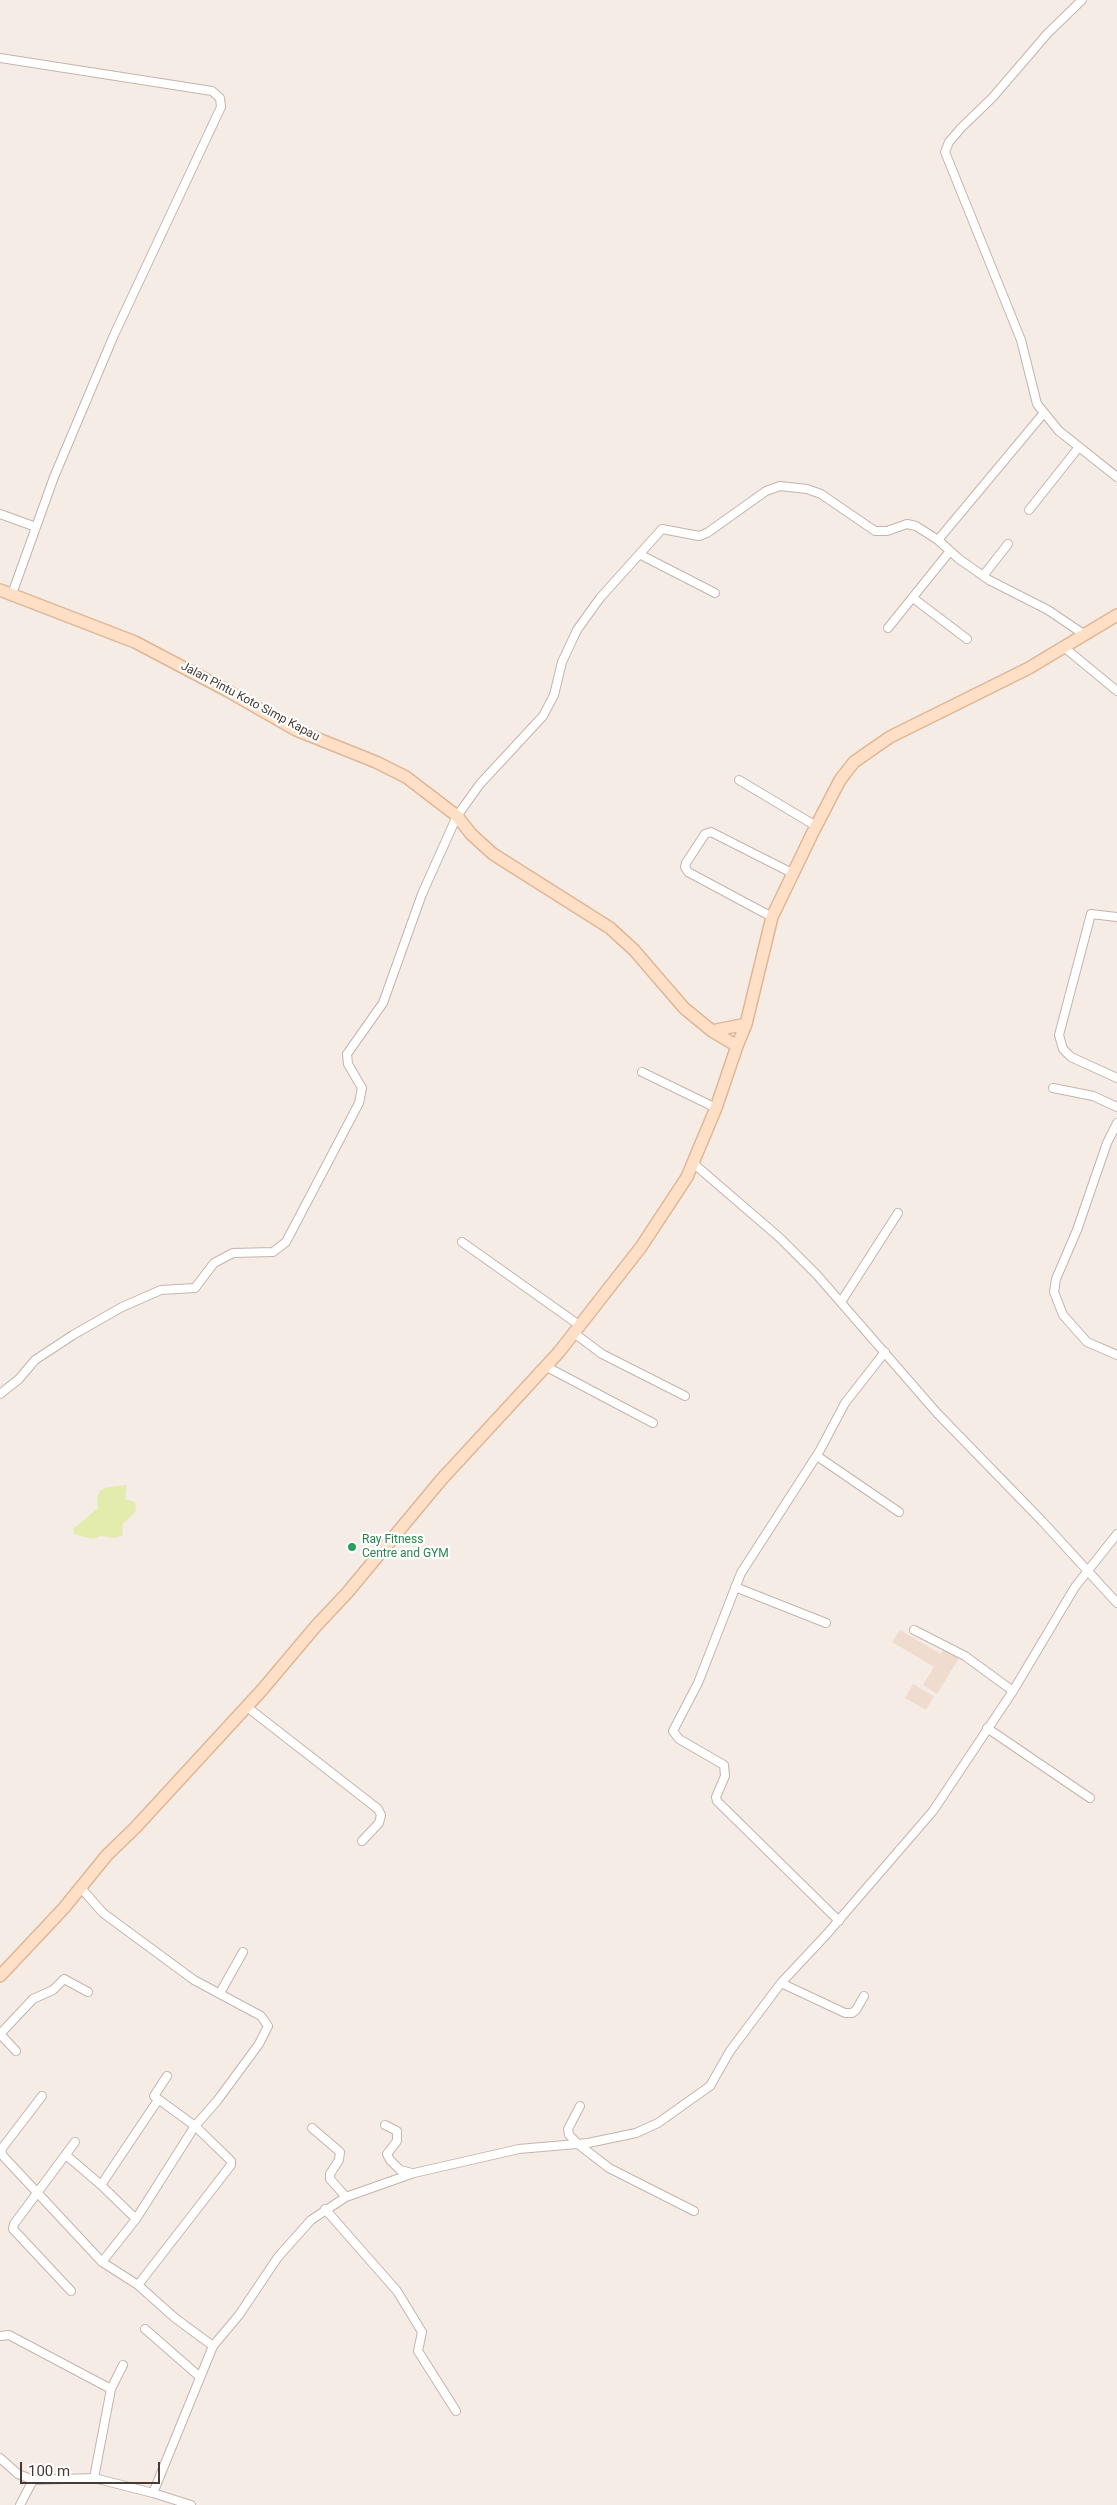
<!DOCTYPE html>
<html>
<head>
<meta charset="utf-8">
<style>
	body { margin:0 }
	#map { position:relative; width:1117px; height:2505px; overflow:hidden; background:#f5ece6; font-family:Roboto,sans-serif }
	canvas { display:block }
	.scale { position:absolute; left:20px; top:2462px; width:140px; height:22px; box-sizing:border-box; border:2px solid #483b35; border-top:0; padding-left:6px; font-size:15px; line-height:18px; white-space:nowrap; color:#483b35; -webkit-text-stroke:4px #fff; paint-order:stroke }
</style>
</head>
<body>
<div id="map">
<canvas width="1117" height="2505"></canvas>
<div class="scale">100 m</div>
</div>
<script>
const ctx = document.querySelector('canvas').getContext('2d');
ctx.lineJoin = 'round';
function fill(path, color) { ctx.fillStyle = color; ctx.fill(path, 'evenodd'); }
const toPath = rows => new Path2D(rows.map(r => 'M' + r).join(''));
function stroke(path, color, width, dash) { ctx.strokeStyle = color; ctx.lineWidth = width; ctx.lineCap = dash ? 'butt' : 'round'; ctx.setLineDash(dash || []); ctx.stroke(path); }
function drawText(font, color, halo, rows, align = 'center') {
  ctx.font = font + ' Roboto,sans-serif'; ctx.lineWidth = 4.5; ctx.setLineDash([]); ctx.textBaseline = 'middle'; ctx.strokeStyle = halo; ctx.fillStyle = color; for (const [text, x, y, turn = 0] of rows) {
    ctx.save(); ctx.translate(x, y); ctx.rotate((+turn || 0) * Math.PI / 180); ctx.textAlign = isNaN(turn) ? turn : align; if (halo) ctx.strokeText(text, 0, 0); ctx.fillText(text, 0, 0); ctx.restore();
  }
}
fill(toPath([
	[900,1630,941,1654,944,1649,959,1658,937,1694,923,1685,934,1667,892,1642],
	[913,1684,934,1696,926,1710,905,1698]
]), '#efdccf');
fill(toPath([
	[127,1485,125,1499,135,1502,136,1511,122,1525,123,1535,115,1538,100,1536,92,1539,74,1534,73,1529,98,1508,97,1497,100,1491,108,1487]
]), '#e3ecac');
const street = toPath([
	[1082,0,1047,34,993,97,962,127,949,142,945,152,1021,340,1037,404,1059,431,1117,477],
	[0,58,212,91,220,98,221,107,114,335,54,477,12,594],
	[1029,510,1079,447],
	[0,514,36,527],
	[938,540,1043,414],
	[641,555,715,593],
	[983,576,1008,544],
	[913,598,967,639],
	[888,628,950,551],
	[1065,648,1117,691],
	[739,780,816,826],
	[772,917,688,872,685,867,686,863,705,834,711,832,794,874],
	[1117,917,1091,914,1059,1035,1063,1049,1071,1057,1117,1078],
	[642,1072,716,1108],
	[1053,1088,1093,1096,1117,1107],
	[1117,1123,1107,1143,1077,1230,1056,1279,1054,1292,1063,1315,1087,1342,1117,1355],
	[693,1163,780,1238,817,1275,937,1413,1042,1521,1117,1603],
	[462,1242,579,1325],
	[841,1302,898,1213],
	[574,1333,602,1354,685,1396],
	[545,1366,653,1423],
	[0,1394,19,1379,35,1360,73,1335,122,1307,161,1290,195,1288,214,1263,233,1253,273,1252,286,1242,359,1103,362,1088,348,1064,347,1054,383,1003,422,894,457,816,480,784,543,716,554,695,562,662,577,630,600,598,662,529,699,536,707,533,766,491,780,486,807,489,821,494,875,531,887,531,907,524,916,526,938,540,959,559,989,580,1048,610,1085,635],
	[817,1456,899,1512],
	[735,1587,826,1623],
	[914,1630,965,1656,1013,1691],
	[247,1707,378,1809,381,1815,379,1823,362,1841],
	[987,1728,1090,1798],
	[81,1888,103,1913,194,1980,261,2016,268,2026,259,2044,217,2101,195,2126,136,2219,102,2262],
	[839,1921,717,1801,716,1797,725,1776,724,1765,679,1739,673,1731,698,1683,741,1573,819,1452,845,1403,885,1352],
	[781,1983,845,2013,852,2013,856,2010,864,1996],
	[220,1993,243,1952],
	[0,2034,33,1999,53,1990,64,1979,88,1992],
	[0,2034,16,2051],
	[42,2096,3,2147,1,2152,4,2157,102,2262,138,2285,175,2318,213,2346],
	[580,2106,568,2129,569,2135,578,2144,609,2168,694,2211],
	[385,2125,397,2131,397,2141,387,2154,390,2160,400,2170,412,2173],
	[312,2128,340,2152,339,2160,330,2174,330,2179,346,2197],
	[66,2155,101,2185,136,2219],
	[101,2185,158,2100],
	[325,2209,397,2291,422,2332,418,2351,456,2411],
	[138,2285,231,2165,231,2161,225,2155,195,2126,154,2096,167,2076],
	[71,2291,13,2229,14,2224,75,2142],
	[145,2329,200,2377],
	[0,2336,9,2335,111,2389],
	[0,2458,18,2474,33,2480,94,2478,153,2493,191,2505],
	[94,2478,111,2389,123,2365],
	[153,2493,213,2346,239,2315,278,2257,311,2220,346,2197,414,2173,519,2149,588,2143,636,2133,658,2123,710,2086,730,2051,781,1983,826,1935,933,1811,1013,1691,1075,1587,1117,1534],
	[20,2505,33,2480]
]);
const secondary = toPath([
	[0,590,135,642,226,690,296,730,376,762,406,777,457,816,471,834,493,854,610,928,634,950,684,1008,712,1031,737,1046,746,1024,772,917,812,834,840,780,854,762,890,737,1029,668,1117,615],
	[712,1031,746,1024],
	[0,1976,64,1908,107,1855,135,1828,262,1690,316,1626,347,1593,441,1480,559,1352,641,1247,687,1177,716,1108,737,1046]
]);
stroke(street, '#c4b4ab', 10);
stroke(secondary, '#dfb696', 14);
stroke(street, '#fff', 8);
stroke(secondary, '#ffe0c6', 11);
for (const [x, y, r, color] of [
	[352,1547,5,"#2e9e5b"]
]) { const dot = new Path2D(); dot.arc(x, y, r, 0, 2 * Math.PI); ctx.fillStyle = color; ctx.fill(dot); stroke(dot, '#fff', 2); }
drawText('12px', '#483b35', '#fff', [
	["Jalan Pintu Koto Simp Kapau",250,702,28]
]);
drawText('12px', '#27864d', '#fff', [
	["Ray Fitness",362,1540],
	["Centre and GYM",362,1554]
], 'left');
</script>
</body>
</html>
